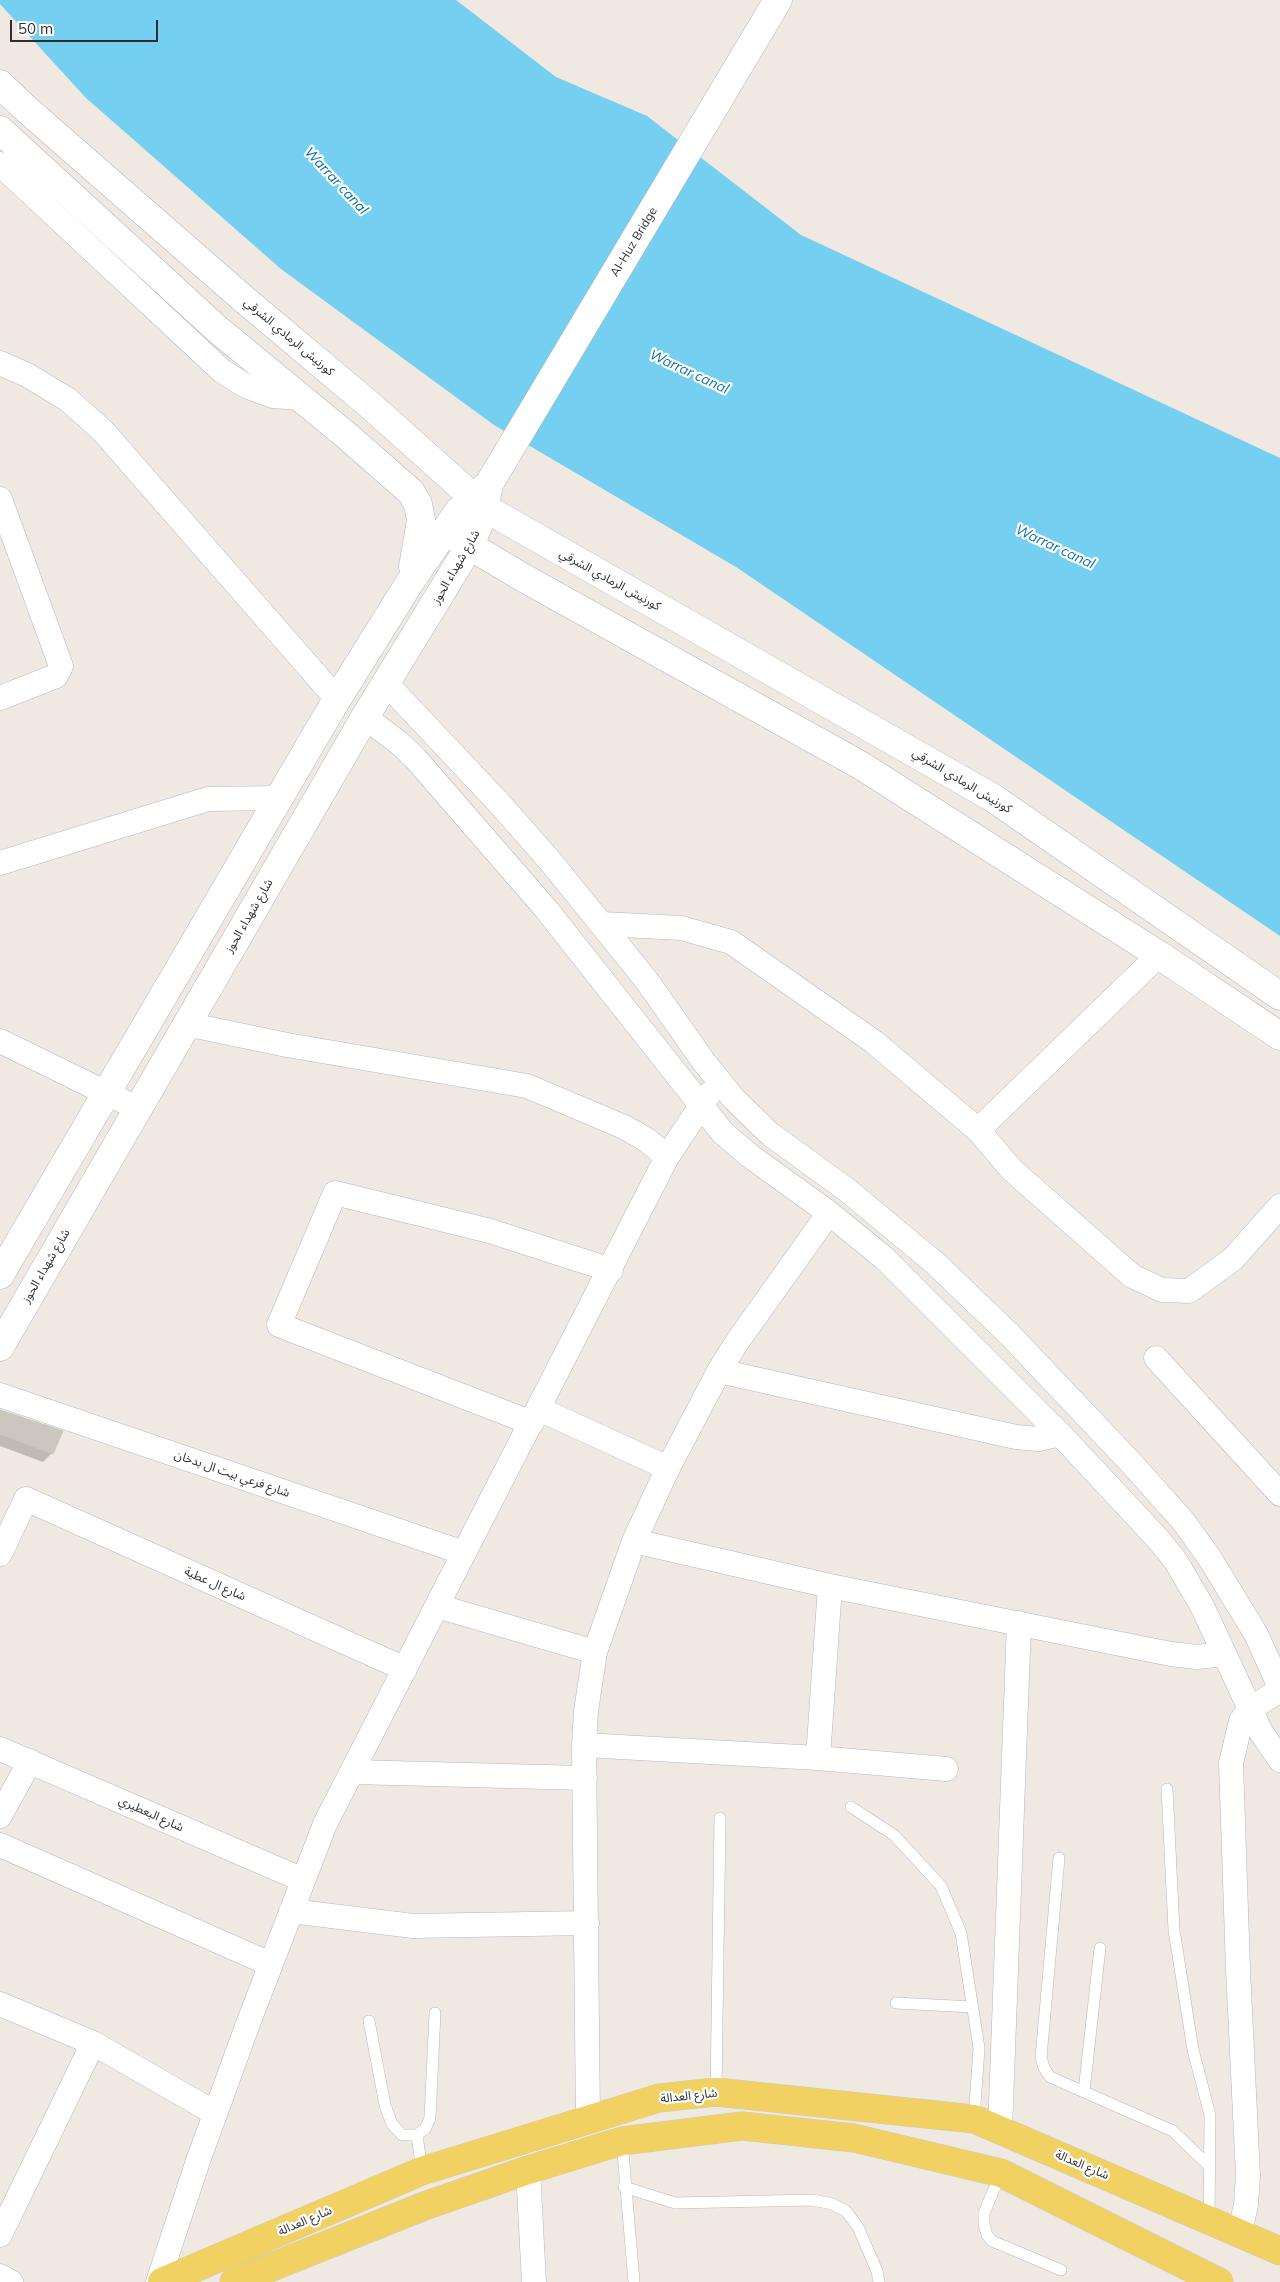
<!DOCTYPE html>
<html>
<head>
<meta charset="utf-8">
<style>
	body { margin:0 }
	#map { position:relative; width:1280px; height:2282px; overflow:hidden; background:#efe9e1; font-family:Mulish,sans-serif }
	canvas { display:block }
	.scale { position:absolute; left:10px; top:20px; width:148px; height:22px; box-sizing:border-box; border:2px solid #2e2e2e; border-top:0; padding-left:6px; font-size:15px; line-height:18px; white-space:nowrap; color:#2e2e2e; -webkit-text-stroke:4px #fff; paint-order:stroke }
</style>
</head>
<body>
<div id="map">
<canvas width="1280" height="2282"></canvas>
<div class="scale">50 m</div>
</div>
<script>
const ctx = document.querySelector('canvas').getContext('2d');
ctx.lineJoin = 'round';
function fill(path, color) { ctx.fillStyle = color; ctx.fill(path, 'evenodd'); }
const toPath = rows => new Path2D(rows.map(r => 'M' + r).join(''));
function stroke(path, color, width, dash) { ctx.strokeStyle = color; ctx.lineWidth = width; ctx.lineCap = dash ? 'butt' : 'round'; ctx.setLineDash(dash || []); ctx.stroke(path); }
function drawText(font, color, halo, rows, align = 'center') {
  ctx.font = font + ' Mulish,"Noto Sans Arabic",sans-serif'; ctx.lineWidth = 4.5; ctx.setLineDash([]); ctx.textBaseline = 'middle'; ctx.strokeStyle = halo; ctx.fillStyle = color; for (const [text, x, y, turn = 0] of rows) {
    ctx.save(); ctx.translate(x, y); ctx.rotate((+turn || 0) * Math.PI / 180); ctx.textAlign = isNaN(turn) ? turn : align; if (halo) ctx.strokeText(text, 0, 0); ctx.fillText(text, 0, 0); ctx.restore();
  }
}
fill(toPath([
	[0,0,456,0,556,77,647,116,801,235,1280,458,1280,936,736,567,494,425,281,269,86,98,0,4]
]), '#75cff0');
fill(toPath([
	[0,1411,52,1453,43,1462,0,1446]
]), '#0003');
const building = toPath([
	[0,1410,63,1431,53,1454,0,1434,0,1410]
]);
fill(building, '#cbc7bf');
stroke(building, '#cbc5ba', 1);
const service = toPath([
	[1167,1789,1174,1930,1193,2050,1210,2115,1209,2220],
	[851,1807,894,1835,941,1886,961,1933,979,2048,974,2119],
	[1059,1858,1041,2057,1044,2068,1050,2077,1173,2131,1208,2165],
	[896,2003,973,2007],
	[369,2021,385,2105,392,2124,402,2135,417,2135],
	[1084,2091,1100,1948],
	[716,2092,720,1818],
	[622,2141,634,2282],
	[422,2171,417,2135,425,2129,430,2118,435,2013],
	[1001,2173,984,2213,984,2224,987,2235,992,2241,1061,2270],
	[624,2187,675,2203,813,2200,832,2204,846,2211,858,2227,877,2271,879,2282]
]);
const minor = toPath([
	[0,164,222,371,246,386,273,396,301,398],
	[0,363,27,375,67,399,102,430,337,699],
	[0,499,61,666,56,676,0,698],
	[385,682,499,803,551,862,647,981,704,1062,734,1099,770,1134,847,1190,935,1263,1010,1335,1133,1465,1183,1521,1209,1557,1256,1634,1280,1687],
	[365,717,399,743,415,758,546,909,723,1133,750,1156,829,1213,884,1258,1060,1434,1158,1539,1175,1560,1202,1606,1250,1709,1261,1732,1280,1760],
	[0,863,208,799,279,798],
	[602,924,681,928,731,942,874,1042,978,1130,1012,1170,1132,1276,1162,1290,1189,1291,1233,1259,1280,1206],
	[186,1024,287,1045,527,1086,624,1127,647,1140,667,1157],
	[0,1041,137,1108],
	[978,1130,1159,955],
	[1156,1358,1280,1494],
	[719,1371,1016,1437,1039,1439,1060,1434],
	[0,1395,464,1553],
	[539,1409,668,1468],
	[532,1423,279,1325,335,1193,490,1231,611,1270],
	[634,1541,830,1586,1171,1654,1197,1657,1224,1654],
	[0,1554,26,1499,405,1669],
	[437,1606,595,1652],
	[584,1745,818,1758,946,1769],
	[0,1749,303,1880],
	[818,1758,830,1586],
	[352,1772,585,1778],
	[0,1816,30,1761],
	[0,1845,270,1964],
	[291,1911,413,1926,587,1923],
	[0,2004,93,2043,215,2113],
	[588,2120,584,1745,586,1711,595,1652,634,1541,668,1468,719,1371,737,1342,829,1213],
	[1000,2130,1019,1623],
	[528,2170,534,2282],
	[1240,2233,1246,2204,1248,2176,1238,1969,1231,1763,1241,1721,1250,1709,1280,1690],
	[0,2235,93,2043],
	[0,2276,11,2282],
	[158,2282,198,2161,249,2021,325,1824,667,1157,709,1094]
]);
const secondary = toPath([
	[0,84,25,108,246,301,371,406,485,508,993,798,1280,996],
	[0,130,216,328,347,436,411,492,418,504,421,520,413,567],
	[445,531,522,577,860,765,1159,955,1280,1036],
	[0,1275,337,699,410,582,445,531,458,512,486,487],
	[0,1347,365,717,469,547,483,515,489,484,778,0]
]);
const primary = toPath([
	[162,2282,422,2171,659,2098,716,2092,974,2119,1280,2251],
	[234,2282,427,2205,528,2170,622,2141,742,2126,854,2138,1001,2173,1219,2282]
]);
stroke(service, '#b4b7c1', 12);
stroke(minor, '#b4b7c1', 25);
stroke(secondary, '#b4b7c1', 29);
stroke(primary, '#c9c9c9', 29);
stroke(service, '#fff', 11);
stroke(minor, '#fff', 24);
stroke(secondary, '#fff', 28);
stroke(primary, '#f2d163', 28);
drawText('12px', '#2e2e2e', '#fff', [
	["Al-Huz Bridge",634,242,-59],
	["كورنيش الرمادي الشرقي",289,337,40],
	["شارع شهداء الحوز",456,567,-60],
	["كورنيش الرمادي الشرقي",610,580,29],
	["كورنيش الرمادي الشرقي",962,781,31],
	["شارع شهداء الحوز",249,916,-60],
	["شارع شهداء الحوز",46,1266,-60],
	["شارع فرعي بيت ال بدخان",232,1474,19],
	["شارع ال عطية",215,1584,24],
	["شارع البعطيري",151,1814,24],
	["شارع العدالة",689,2096,-6],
	["شارع العدالة",1082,2165,23],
	["شارع العدالة",305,2221,-23]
]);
drawText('italic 14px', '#0d6fa3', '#fff', [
	["Warrar canal",336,181,47],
	["Warrar canal",689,372,25],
	["Warrar canal",1055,547,25]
]);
</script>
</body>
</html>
